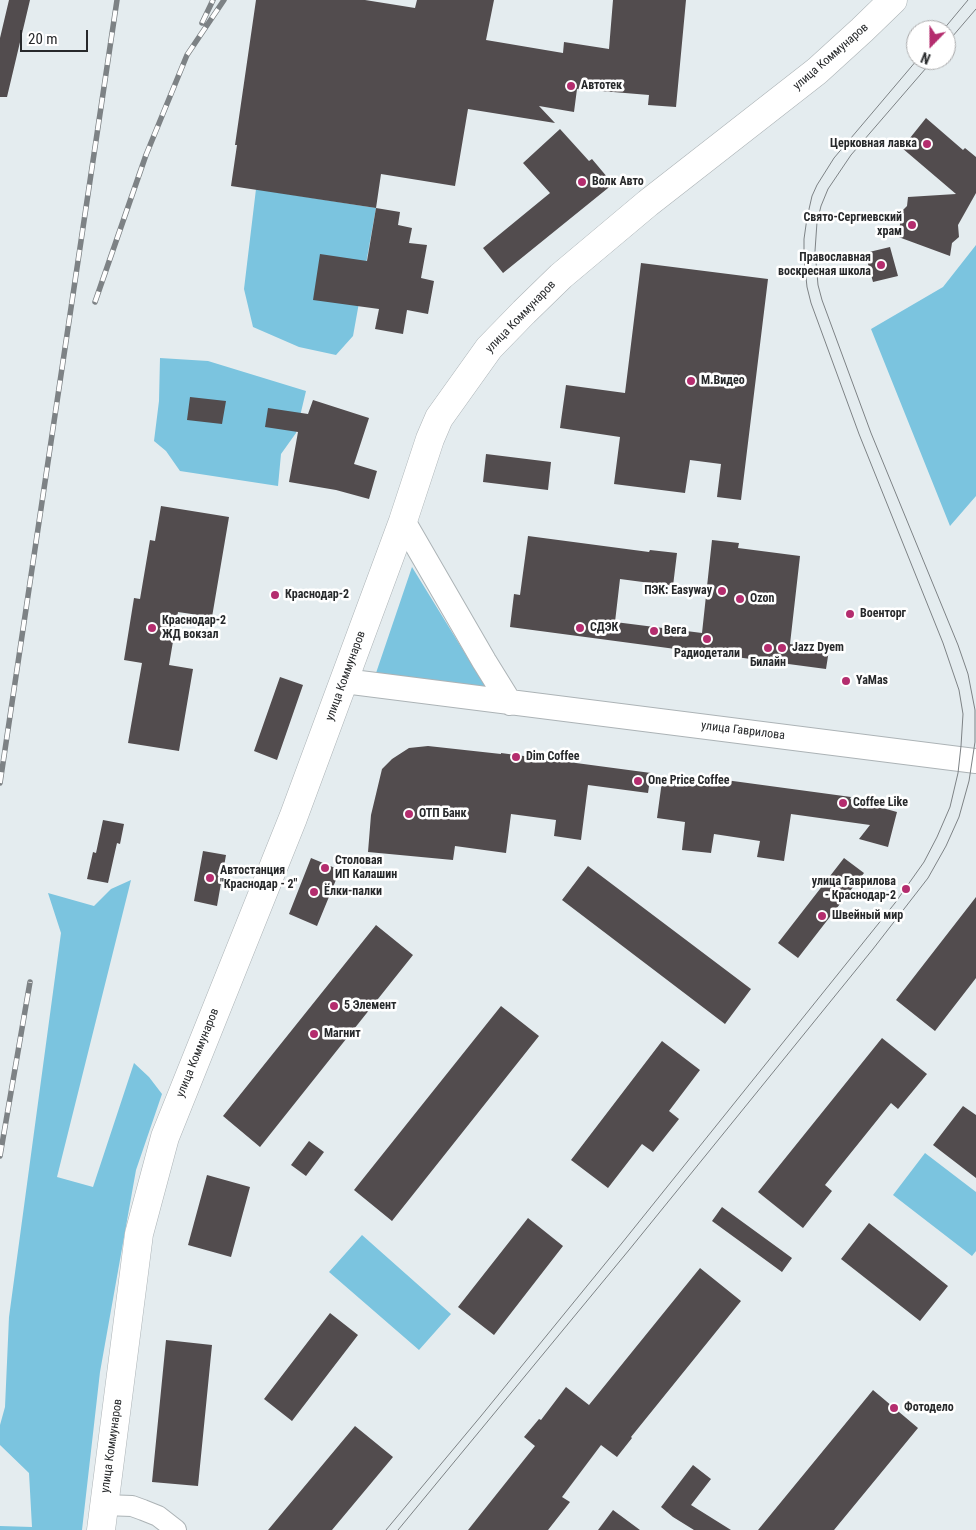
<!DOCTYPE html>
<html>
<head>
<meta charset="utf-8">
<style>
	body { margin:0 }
	#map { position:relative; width:976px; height:1530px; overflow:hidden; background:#e4ecef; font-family:"Roboto Condensed",sans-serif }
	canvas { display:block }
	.north { position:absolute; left:906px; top:20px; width:50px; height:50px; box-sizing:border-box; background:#fff; border:1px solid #a9a9aa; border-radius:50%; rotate:202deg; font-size:14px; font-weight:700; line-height:20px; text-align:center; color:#27292b }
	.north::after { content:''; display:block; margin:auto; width:18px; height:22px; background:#b42d6e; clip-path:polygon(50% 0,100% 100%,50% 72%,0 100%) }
	.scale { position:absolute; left:20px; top:30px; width:68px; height:22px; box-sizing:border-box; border:2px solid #27292b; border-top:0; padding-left:6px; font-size:15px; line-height:18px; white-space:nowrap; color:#27292b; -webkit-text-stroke:4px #fff; paint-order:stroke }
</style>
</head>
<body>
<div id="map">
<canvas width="976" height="1530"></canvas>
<div class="north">N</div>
<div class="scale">20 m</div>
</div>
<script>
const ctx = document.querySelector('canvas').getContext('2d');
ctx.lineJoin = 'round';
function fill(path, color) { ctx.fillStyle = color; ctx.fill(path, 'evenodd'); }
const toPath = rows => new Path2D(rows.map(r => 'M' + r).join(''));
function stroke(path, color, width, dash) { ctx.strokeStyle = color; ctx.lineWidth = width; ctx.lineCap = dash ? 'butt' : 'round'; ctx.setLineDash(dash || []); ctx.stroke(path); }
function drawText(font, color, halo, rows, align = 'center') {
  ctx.font = font + ' "Roboto Condensed",sans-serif'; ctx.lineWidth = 5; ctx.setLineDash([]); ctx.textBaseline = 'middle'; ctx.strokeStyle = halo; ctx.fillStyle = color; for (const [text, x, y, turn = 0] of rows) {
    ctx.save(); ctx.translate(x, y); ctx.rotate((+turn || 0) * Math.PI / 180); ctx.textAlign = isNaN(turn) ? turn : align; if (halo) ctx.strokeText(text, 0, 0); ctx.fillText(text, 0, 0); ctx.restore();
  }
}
fill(toPath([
	[256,189,376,208,353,336,336,355,299,347,253,327,244,289],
	[976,245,976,496,950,526,871,329,943,287],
	[160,358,208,361,306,391,296,433,281,454,278,486,180,471,166,451,154,441,159,401],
	[412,567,487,689,376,673],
	[131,880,57,1177,93,1187,134,1063,149,1077,162,1094,136,1170,100,1372,82,1530,0,1530,0,1526,32,1527,29,1473,0,1445,0,1425,5,1407,9,1317,61,933,48,893,94,906,111,889],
	[925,1153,976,1192,976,1251,972,1256,893,1195],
	[362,1235,451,1314,419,1350,329,1272]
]), '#7bc4df');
fill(toPath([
	[9,0,30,0,7,97,0,97,0,38],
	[256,0,365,0,415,8,417,0,494,0,486,40,563,53,564,42,609,49,613,0,686,0,676,107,648,105,649,95,577,89,574,112,539,106,555,123,468,109,455,186,381,174,376,208,231,186,237,145,235,145],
	[926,118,963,150,965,148,976,157,976,193,958,225,959,237,952,243,950,256,893,235,900,225,899,214,907,206,908,197,956,194,902,148],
	[560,129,589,161,592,159,613,184,503,273,483,248,550,193,523,163],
	[376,208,400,212,398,225,412,228,409,243,427,245,421,278,434,281,428,314,407,310,403,334,375,329,379,309,313,300,320,254,367,261],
	[890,247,898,276,873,282,865,253],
	[641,263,768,279,741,500,717,497,721,464,690,460,685,493,614,484,620,437,560,428,566,385,625,393],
	[190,397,226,401,222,424,187,420],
	[313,400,369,418,354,464,377,471,369,499,336,490,289,482,298,432,265,427,268,408,308,414],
	[486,454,551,462,548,490,483,482],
	[161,506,229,517,212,617,178,612,169,665,193,669,179,751,128,743,142,663,124,660,134,598,140,599,150,540,155,541],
	[528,536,649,552,650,550,677,553,673,586,620,579,615,622,702,633,712,540,739,543,738,548,800,556,790,644,829,650,826,669,510,627,514,594,520,595],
	[280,677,303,685,277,760,254,751],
	[428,746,501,754,501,753,651,773,648,793,588,785,581,840,554,836,556,820,511,814,506,853,455,846,453,860,368,852,371,815,382,769,392,759,409,748],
	[696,776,851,797,850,799,897,812,888,847,859,839,870,825,791,814,784,861,757,857,760,841,714,834,711,853,682,850,685,822,657,818,662,781,694,785],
	[103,820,124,824,120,844,117,843,108,883,87,879,93,852,96,853],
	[203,851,226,855,217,906,194,901],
	[311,858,340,870,317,926,289,914],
	[844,858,864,873,798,958,778,943],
	[588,866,751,989,725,1024,562,900],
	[976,897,976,978,935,1031,896,1000],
	[376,925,413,955,260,1147,223,1116],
	[501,1006,539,1036,392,1221,354,1190],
	[882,1038,927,1074,898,1109,891,1103,825,1185,832,1191,803,1228,758,1192],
	[662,1041,700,1070,669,1111,679,1119,653,1152,642,1144,608,1188,571,1160],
	[963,1106,976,1115,976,1178,933,1145],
	[309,1141,324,1152,306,1176,291,1165],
	[207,1175,250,1187,231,1257,188,1245],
	[722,1207,792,1258,782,1272,712,1221],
	[528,1218,563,1246,494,1335,458,1307],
	[869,1223,948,1286,920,1321,841,1259],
	[700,1268,741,1301,631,1437,632,1438,617,1457,601,1445,562,1497,570,1502,548,1530,468,1530,535,1446,524,1437,539,1419,541,1420,566,1387,589,1405],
	[330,1313,358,1335,292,1421,264,1399],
	[166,1340,212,1345,198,1486,152,1482],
	[873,1390,918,1428,834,1530,758,1530],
	[355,1426,393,1457,332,1530,268,1530],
	[693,1465,711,1479,691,1505,731,1530,694,1530,673,1517,661,1507],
	[613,1510,640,1530,598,1530]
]), '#524c4e');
const minor = toPath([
	[104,1505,132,1506,143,1510,158,1516,176,1530]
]);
const tertiary = toPath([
	[403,521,484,661,510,703],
	[344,681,976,761]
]);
const secondary = toPath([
	[101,1530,139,1234,165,1137,293,818,403,521,430,439,439,418,489,348,524,312,561,276,648,203,817,71,862,30,893,0]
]);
stroke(minor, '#acb3b6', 22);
stroke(tertiary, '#acb3b6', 26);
stroke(secondary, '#acb3b6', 29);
stroke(minor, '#fff', 20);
stroke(tertiary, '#fff', 24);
stroke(secondary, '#fff', 28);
stroke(toPath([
	[943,30,968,0],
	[946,44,976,9],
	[386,1530,481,1416,622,1243,895,903,924,862,937,837,950,807,958,773,961,746,963,714,959,690,943,643,859,434,811,303,807,287,804,258,804,239,807,218,812,196,817,185,834,158,917,60],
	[398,1530,629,1250,873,949,928,878,946,846,959,817,969,781,975,742,975,710,968,674,958,645,871,433,822,300,818,285,815,251,817,222,821,206,828,189,851,155,933,60]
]), '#7d8285', 1);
const rail = toPath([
	[202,23,213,0],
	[95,302,146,155,187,55,224,0],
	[0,783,117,0],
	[0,1156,30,982]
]);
stroke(rail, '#7d8285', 5.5);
stroke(rail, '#fff', 4, [11]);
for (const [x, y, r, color] of [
	[571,86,5,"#b42d6e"],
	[927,144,5,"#b42d6e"],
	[582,182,5,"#b42d6e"],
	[912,225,5,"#b42d6e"],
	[881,265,5,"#b42d6e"],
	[691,381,5,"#b42d6e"],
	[722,591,5,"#b42d6e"],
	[275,595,5,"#b42d6e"],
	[740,599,5,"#b42d6e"],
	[850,614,5,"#b42d6e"],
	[152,628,5,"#b42d6e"],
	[580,628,5,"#b42d6e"],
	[654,631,5,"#b42d6e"],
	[707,639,5,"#b42d6e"],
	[768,648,5,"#b42d6e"],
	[782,648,5,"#b42d6e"],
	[846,681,5,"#b42d6e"],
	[516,757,5,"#b42d6e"],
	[638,781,5,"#b42d6e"],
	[843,803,5,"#b42d6e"],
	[409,814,5,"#b42d6e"],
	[325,868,5,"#b42d6e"],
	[210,878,5,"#b42d6e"],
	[906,889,5,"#b42d6e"],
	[314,892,5,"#b42d6e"],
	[822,916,5,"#b42d6e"],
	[334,1006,5,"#b42d6e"],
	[314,1034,5,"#b42d6e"],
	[894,1408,5,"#b42d6e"]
]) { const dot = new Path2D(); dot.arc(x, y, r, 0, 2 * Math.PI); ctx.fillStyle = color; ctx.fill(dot); stroke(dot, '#fff', 2); }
drawText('12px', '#27292b', '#fff', [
	["улица Коммунаров",831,57,-41],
	["улица Коммунаров",521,317,-46],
	["улица Коммунаров",346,676,-70],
	["улица Гаврилова",743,731,7],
	["улица Коммунаров",198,1053,-68],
	["улица Коммунаров",112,1446,-82]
]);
drawText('bold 12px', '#27292b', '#fff', [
	["Автотек",581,86],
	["Церковная лавка",917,144,"right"],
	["Волк Авто",592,182],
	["Свято-Сергиевский",902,218,"right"],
	["храм",902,232,"right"],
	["Православная",871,258,"right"],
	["воскресная школа",871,272,"right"],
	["М.Видео",701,381],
	["ПЭК: Easyway",712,591,"right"],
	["Краснодар-2",285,595],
	["Ozon",750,599],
	["Военторг",860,614],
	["Краснодар-2",162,621],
	["ЖД вокзал",162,635],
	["СДЭК",590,628],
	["Вега",664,631],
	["Jazz Dyem",792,648],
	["Радиодетали",707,654,"center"],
	["Билайн",768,663,"center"],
	["YaMas",856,681],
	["Dim Coffee",526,757],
	["One Price Coffee",648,781],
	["Coffee Like",853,803],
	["ОТП Банк",419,814],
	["Столовая",335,861],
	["ИП Калашин",335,875],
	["Автостанция",220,871],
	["\"Краснодар - 2\"",220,885],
	["улица Гаврилова",896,882,"right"],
	["- Краснодар-2",896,896,"right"],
	["Ёлки-палки",324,892],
	["Швейный мир",832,916],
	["5 Элемент",344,1006],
	["Магнит",324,1034],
	["Фотодело",904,1408]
], 'left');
</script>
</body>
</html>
